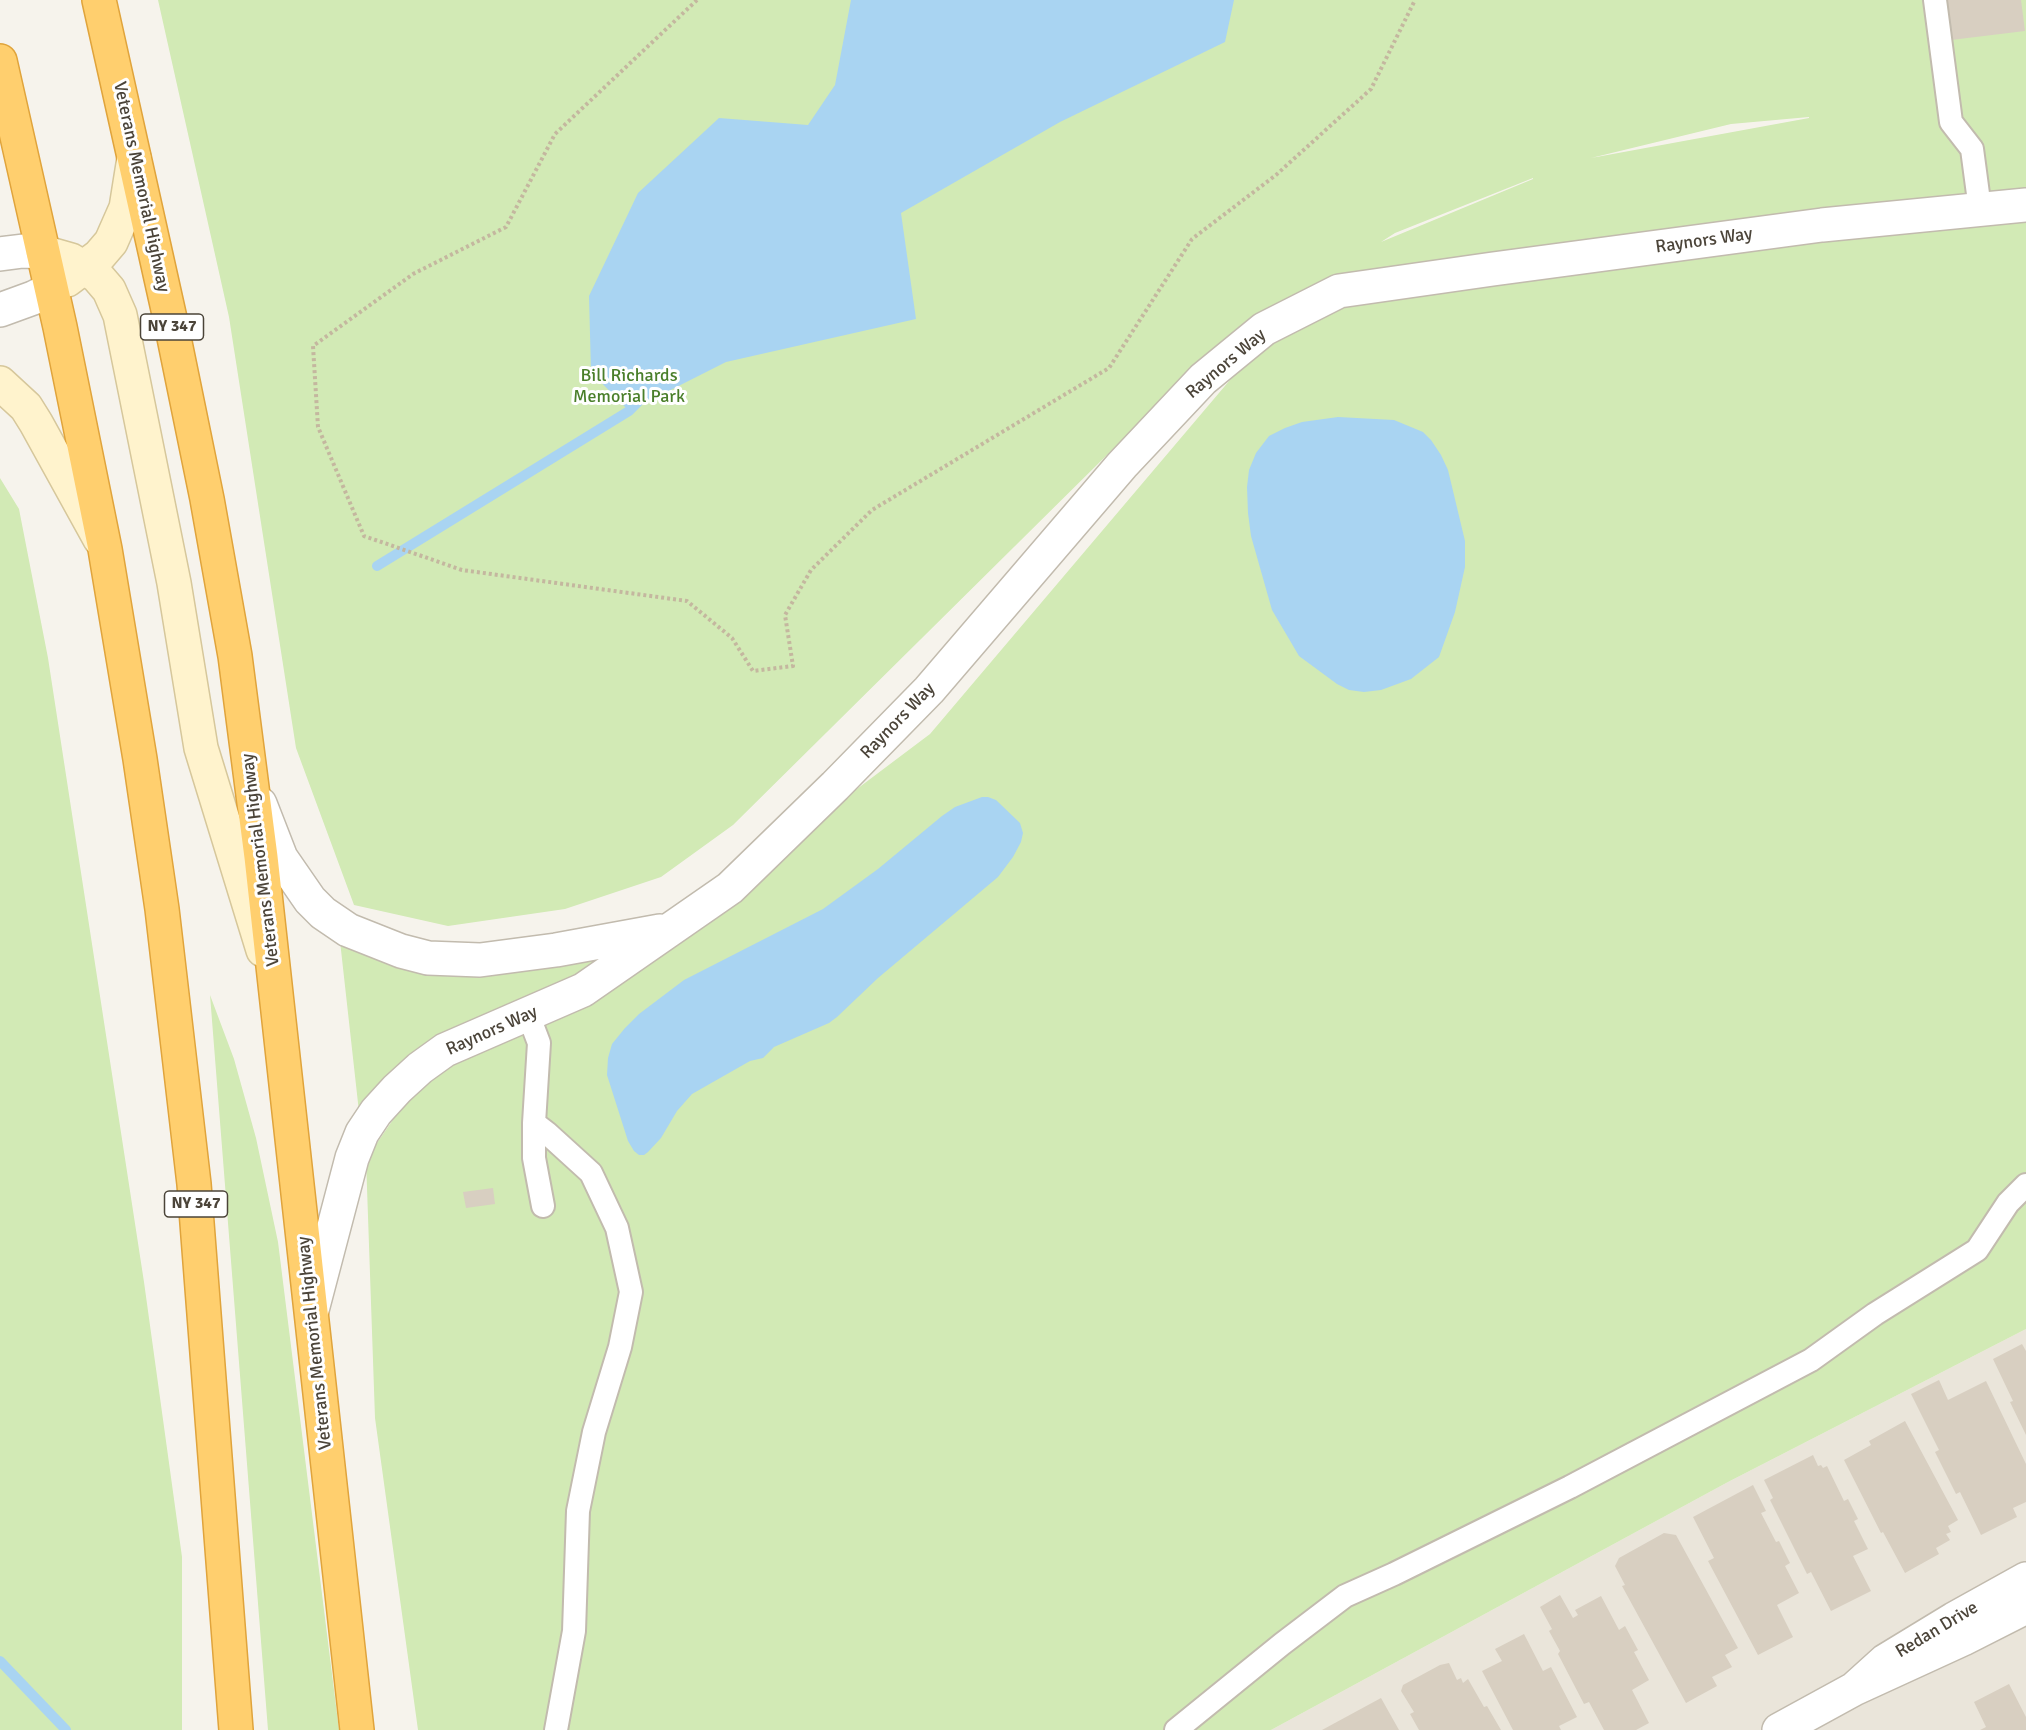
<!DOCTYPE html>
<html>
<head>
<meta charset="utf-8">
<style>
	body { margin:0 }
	canvas { display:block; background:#f6f3ec }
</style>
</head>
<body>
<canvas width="2026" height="1730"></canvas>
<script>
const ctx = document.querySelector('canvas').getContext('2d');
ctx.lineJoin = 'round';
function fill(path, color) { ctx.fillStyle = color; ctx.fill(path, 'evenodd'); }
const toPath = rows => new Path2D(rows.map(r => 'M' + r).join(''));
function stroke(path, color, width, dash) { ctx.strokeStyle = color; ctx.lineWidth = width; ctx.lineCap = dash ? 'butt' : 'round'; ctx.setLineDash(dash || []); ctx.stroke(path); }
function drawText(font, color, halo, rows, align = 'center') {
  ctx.font = font + ' Signika,sans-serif'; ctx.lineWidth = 6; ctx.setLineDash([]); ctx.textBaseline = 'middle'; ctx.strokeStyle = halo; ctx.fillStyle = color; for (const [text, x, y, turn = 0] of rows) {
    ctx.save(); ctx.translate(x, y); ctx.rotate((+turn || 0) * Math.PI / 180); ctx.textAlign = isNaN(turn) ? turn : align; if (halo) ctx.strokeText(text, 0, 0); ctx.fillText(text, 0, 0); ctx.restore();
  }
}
fill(toPath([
	[2026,1329,2026,1730,1271,1730,1728,1482]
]), '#eae5da');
fill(toPath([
	[158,0,2026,0,2026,1329,1728,1482,1271,1730,418,1730,375,1418,366,1159,414,1089,494,1035,587,992,930,734,1302,295,1203,360,733,825,661,877,565,909,448,926,354,905,296,748,229,317],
	[1809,117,1809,118,1591,158,1731,124],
	[1533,178,1533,179,1381,242,1395,233],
	[0,478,19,509,48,658,144,1282,182,1557,182,1730,0,1730],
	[340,941,617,952,360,1121],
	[210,995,234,1059,256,1138,278,1242,339,1730,268,1730]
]), '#d2eab5');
fill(toPath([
	[851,0,1234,0,1225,42,1060,122,901,213,916,319,726,362,629,411,591,372,589,296,638,193,719,118,808,125,835,85],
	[1338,417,1394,420,1423,432,1431,440,1441,455,1448,470,1465,541,1465,567,1455,612,1439,657,1411,679,1381,690,1364,692,1349,690,1337,684,1299,656,1272,610,1251,536,1248,513,1247,487,1249,470,1256,453,1269,436,1285,428,1302,422],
	[982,797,988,797,996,800,1020,823,1023,833,1021,842,1013,857,998,877,878,978,837,1017,829,1023,774,1047,763,1058,750,1061,692,1094,677,1111,661,1138,648,1152,644,1155,639,1155,634,1151,628,1141,607,1075,608,1058,612,1044,625,1028,639,1014,684,980,823,909,878,869,942,816,955,807]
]), '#a9d4f2');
stroke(toPath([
	[377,566,629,411,638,402],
	[0,1661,66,1730]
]), '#a9d4f2', 10);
fill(toPath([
	[1947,0,2021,0,2025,31,1951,40],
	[493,1188,495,1204,466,1208,463,1192],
	[2022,1344,2026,1351,2026,1435,2010,1402,2013,1401,1993,1359],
	[1939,1380,1948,1400,1986,1381,2026,1464,2026,1502,2013,1508,2017,1517,1981,1535,1960,1492,1956,1494,1935,1452,1939,1450,1911,1394],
	[1905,1421,1958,1520,1948,1526,1951,1532,1946,1534,1950,1540,1936,1548,1939,1554,1905,1573,1883,1532,1881,1533,1844,1460,1871,1445,1869,1441],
	[1813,1455,1818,1466,1821,1465,1823,1468,1827,1466,1844,1501,1848,1499,1858,1519,1854,1521,1868,1549,1853,1556,1871,1591,1831,1611,1811,1572,1807,1574,1770,1500,1773,1498,1764,1480],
	[1753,1485,1766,1511,1761,1513,1776,1542,1779,1541,1790,1563,1785,1566,1799,1593,1777,1605,1793,1637,1758,1655,1708,1561,1714,1558,1693,1517],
	[1664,1533,1676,1535,1738,1648,1725,1655,1732,1667,1712,1677,1717,1686,1686,1703,1622,1586,1625,1585,1615,1566,1619,1558],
	[1560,1595,1573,1618,1578,1615,1575,1610,1601,1596,1619,1630,1625,1626,1638,1650,1634,1652,1649,1680,1632,1690,1649,1723,1636,1730,1604,1730,1589,1702,1584,1704,1558,1654,1560,1651,1549,1631,1552,1629,1540,1607],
	[1524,1634,1543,1671,1551,1667,1577,1717,1559,1726,1561,1730,1513,1730,1482,1671,1502,1661,1495,1649],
	[1449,1663,1457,1680,1461,1678,1463,1683,1468,1679,1484,1707,1487,1706,1501,1730,1419,1730,1410,1714,1414,1712,1401,1691,1403,1685,1440,1665],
	[2009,1684,2026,1717,2026,1730,1980,1730,1986,1727,1974,1702],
	[1381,1698,1399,1730,1322,1730]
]), '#d8cfc1');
const lane = toPath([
	[1935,0,1951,122,1972,149,1980,209],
	[528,1014,539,1043,534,1123,534,1158,543,1206],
	[534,1123,547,1133,591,1173,617,1228,631,1292,620,1347,594,1432,578,1511,574,1631,556,1730],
	[1176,1730,1282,1644,1345,1596,1394,1574,1570,1487,1811,1360,1875,1314,1977,1250,2008,1203,2026,1185]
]);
const street = toPath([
	[0,254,23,251,43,252],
	[0,310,33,298,51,289],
	[260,804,281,858,310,900,323,913,348,930,401,951,428,958,480,960,556,950,660,931],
	[312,1310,352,1158,362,1133,376,1112,397,1089,420,1068,445,1050,583,990,730,888,835,786,929,690,1122,465,1203,379,1264,329,1339,291,1493,269,1822,225,2026,205],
	[2026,1579,1954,1619,1885,1661,1854,1689,1963,1639,2026,1607],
	[1779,1730,1854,1689]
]);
const secondary = toPath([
	[43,252,71,260,97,276,109,290,120,315,174,583,201,748,263,950],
	[67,280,99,256,111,242,126,208,134,158],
	[0,383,26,407,36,423,100,539]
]);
const highway = toPath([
	[99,0,171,323,207,499,235,656,261,857,357,1730],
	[0,61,60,327,105,549,140,759,162,909,194,1184,236,1730]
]);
stroke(lane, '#c2bbae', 26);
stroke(street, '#c2bbae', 36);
stroke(secondary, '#d6c79b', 36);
stroke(highway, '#e0a43c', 36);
stroke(toPath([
	[697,0,555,134,506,227,413,274,313,346,318,427,364,536,462,570,687,601,732,638,753,671,793,666,785,615,811,570,872,510,1109,368,1192,239,1276,175,1371,89,1415,0]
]), '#c4b79f', 4, [3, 3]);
stroke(lane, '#fff', 22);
stroke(street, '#fff', 33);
stroke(secondary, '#fff3cd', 33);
stroke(highway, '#ffcf6e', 33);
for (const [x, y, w] of [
	[172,327,63],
	[196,1204,63]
]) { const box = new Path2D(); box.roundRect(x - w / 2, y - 13, w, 26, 4.5); ctx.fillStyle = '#fff'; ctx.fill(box); stroke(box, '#4b4439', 1.5); }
drawText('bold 16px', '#4b4439', null, [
	["NY 347",172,327],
	["NY 347",196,1204]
]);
drawText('18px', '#4b4439', '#fff', [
	["Veterans Memorial Highway",141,187,78],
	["Raynors Way",1704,241,-8],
	["Raynors Way",1226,364,-40],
	["Raynors Way",898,721,-46],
	["Veterans Memorial Highway",261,860,-97],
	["Raynors Way",492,1031,-24],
	["Veterans Memorial Highway",315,1343,-96],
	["Redan Drive",1937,1630,-31]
]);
drawText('18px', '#4a7f2a', '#fff', [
	["Bill Richards",629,376],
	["Memorial Park",629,397]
]);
</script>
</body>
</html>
